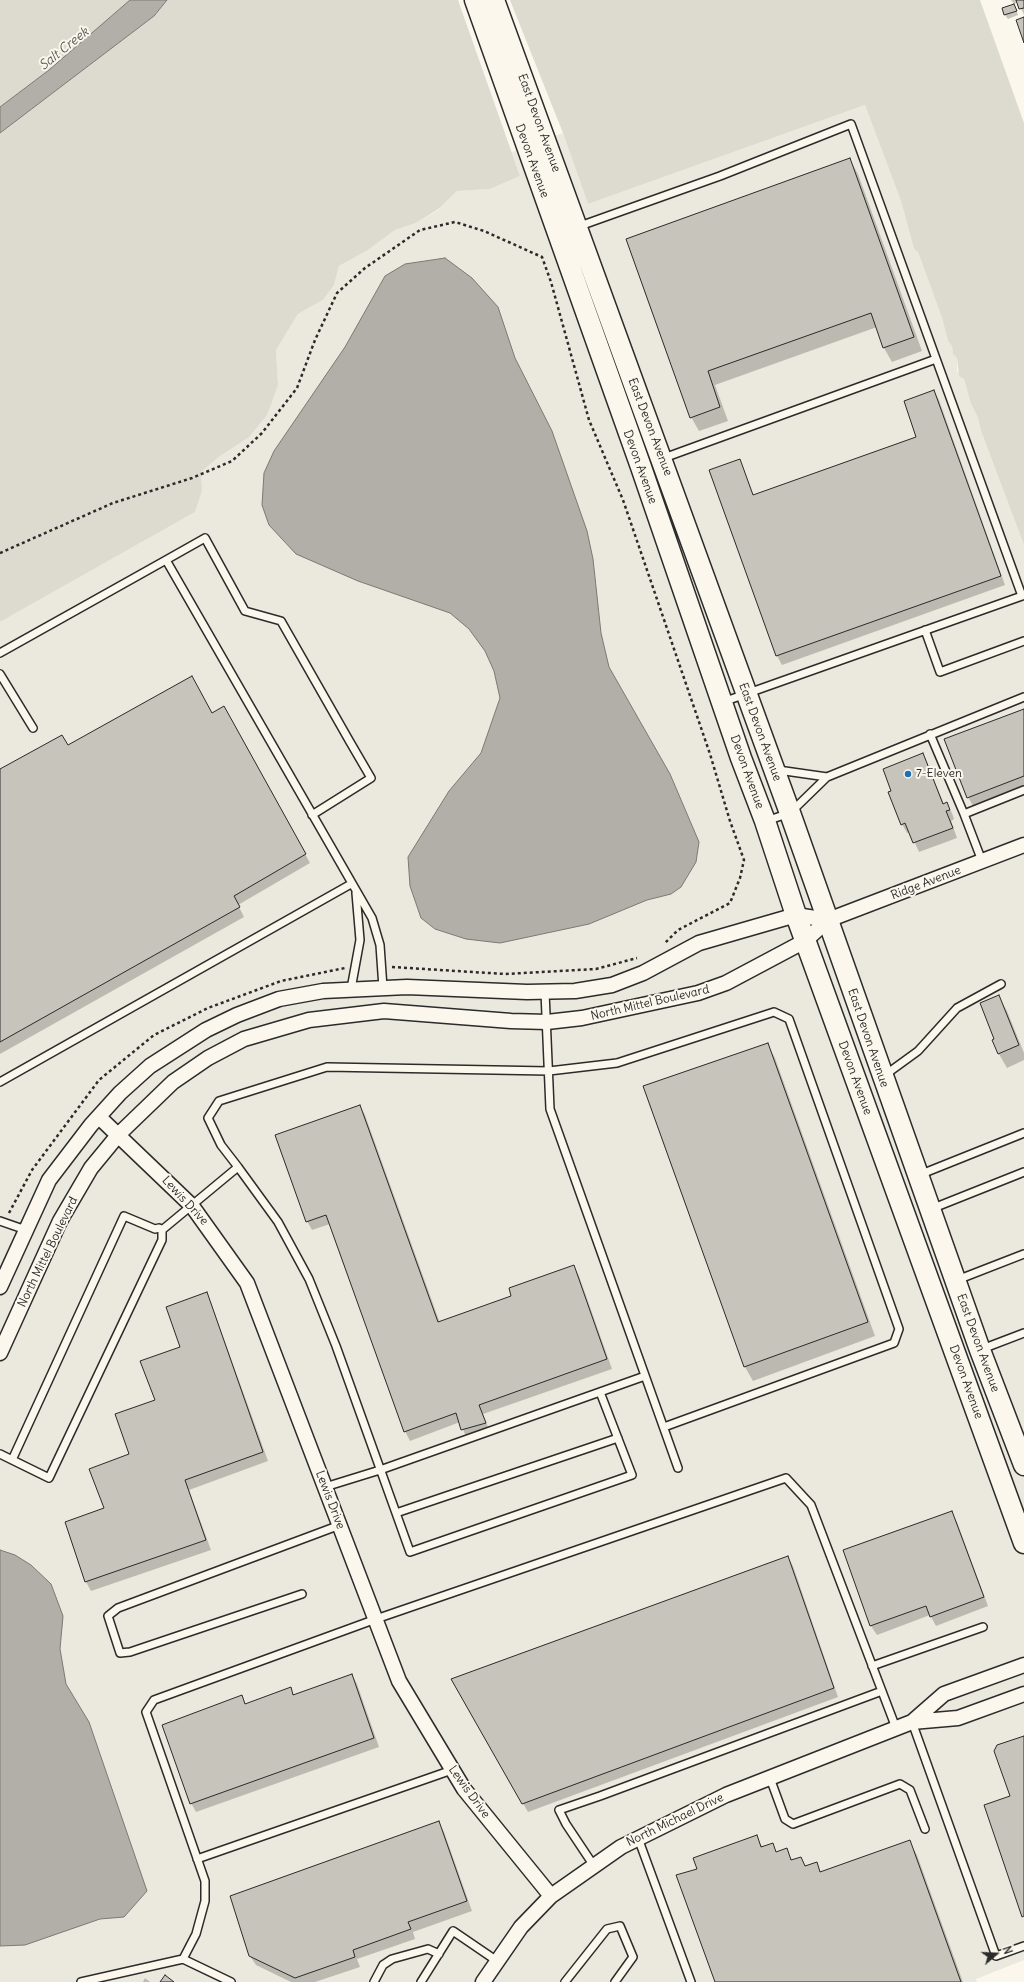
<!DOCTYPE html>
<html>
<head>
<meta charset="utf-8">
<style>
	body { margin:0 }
	#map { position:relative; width:1024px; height:1982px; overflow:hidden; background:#fbf7ec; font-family:Delius,sans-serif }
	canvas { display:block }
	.north { position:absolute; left:976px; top:1934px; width:40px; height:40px; -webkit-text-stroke:3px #fbf7ec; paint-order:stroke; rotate:71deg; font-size:11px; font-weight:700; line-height:16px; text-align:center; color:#2b2b2b }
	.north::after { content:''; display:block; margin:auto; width:14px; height:18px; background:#2b2b2b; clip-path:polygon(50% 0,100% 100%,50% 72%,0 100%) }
</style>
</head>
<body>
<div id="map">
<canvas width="1024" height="1982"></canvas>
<div class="north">N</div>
</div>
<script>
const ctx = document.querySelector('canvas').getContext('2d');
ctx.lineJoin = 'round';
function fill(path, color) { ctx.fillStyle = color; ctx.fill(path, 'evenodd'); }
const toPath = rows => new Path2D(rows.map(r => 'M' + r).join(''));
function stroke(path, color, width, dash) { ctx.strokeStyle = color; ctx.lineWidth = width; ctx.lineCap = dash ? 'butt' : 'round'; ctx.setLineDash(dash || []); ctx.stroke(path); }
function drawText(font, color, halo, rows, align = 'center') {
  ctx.font = font + ' Delius,sans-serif'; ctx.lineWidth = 4; ctx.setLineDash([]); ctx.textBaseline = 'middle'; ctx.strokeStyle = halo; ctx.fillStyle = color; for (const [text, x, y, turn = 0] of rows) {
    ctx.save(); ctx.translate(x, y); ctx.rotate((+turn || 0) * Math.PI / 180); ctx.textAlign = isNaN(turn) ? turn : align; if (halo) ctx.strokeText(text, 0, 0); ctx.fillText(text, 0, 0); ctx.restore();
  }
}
fill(toPath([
	[865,105,901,201,914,249,918,252,942,318,948,341,952,346,953,354,957,358,957,371,964,379,971,404,978,418,981,431,1024,545,1024,1960,976,1979,977,1982,0,1982,0,622,195,512,202,491,201,472,220,456,278,385,276,350,298,314,323,300,334,285,339,266,368,250,395,230,416,223,440,209,457,191,490,189,520,176,512,152,563,133,588,204]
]), '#ebe8de');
fill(toPath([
	[0,0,130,0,49,70,0,107],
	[167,0,458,0,520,176,490,189,457,191,440,208,416,223,395,230,368,250,339,266,334,285,323,300,298,314,276,350,278,385,267,415,249,437,220,456,201,472,202,491,195,512,0,622,0,133,154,16],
	[510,0,980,0,1024,123,1024,545,981,431,978,418,971,404,964,379,959,376,957,358,953,354,952,346,948,341,942,318,918,252,914,249,901,201,865,105,588,204,563,133]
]), '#dddad0');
const water = toPath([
	[130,0,167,0,154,16,0,133,0,107,49,70,130,0],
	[445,258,472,278,498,307,515,358,552,431,587,531,593,559,601,633,609,667,670,774,699,842,696,862,681,887,671,894,647,900,589,924,500,943,466,939,435,929,421,918,410,886,408,857,449,791,481,753,500,698,494,671,485,651,469,629,450,613,358,581,296,554,269,525,262,505,264,473,274,451,345,347,385,276,405,264,445,258],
	[0,1550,15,1555,31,1565,51,1584,63,1616,60,1649,66,1684,89,1722,147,1891,124,1917,100,1919,25,1945,0,1946,0,1550]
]);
fill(water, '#b1afa7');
stroke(water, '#7b7a75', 1);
fill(toPath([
	[1011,0,1024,0,1024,15,1018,2,1014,4],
	[1016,9,1018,15,1008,19,1005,15],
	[850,160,858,174,922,351,892,362,884,348,877,327,715,385,728,421,699,431,691,417,627,239],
	[934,391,939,400,1005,585,782,665,777,656,711,471,740,461,754,496,917,437],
	[224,707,310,863,238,905,244,917,0,1054,0,770,68,747,212,715],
	[1024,710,1024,787,973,806,968,797],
	[923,754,944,804,946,803,952,813,954,819,951,821,957,838,919,852,910,832,907,833,902,824],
	[999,997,1007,1011,1024,1053,1024,1060,1007,1068,999,1054],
	[767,1044,775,1058,875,1336,753,1381,745,1367,644,1087],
	[360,1106,365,1115,440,1323,512,1296,574,1267,579,1276,612,1369,483,1414,490,1432,467,1439,460,1422,410,1441,405,1431,330,1224,312,1230,307,1221],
	[206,1294,211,1303,268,1461,189,1490,211,1550,91,1591,86,1582,66,1523,105,1508],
	[952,1513,957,1522,988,1606,936,1626,930,1615,877,1635,871,1626,844,1551],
	[788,1557,793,1566,838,1697,528,1812,452,1680],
	[352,1675,357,1684,379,1747,196,1812,191,1803,241,1697,246,1705,290,1689,295,1696],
	[439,1823,444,1832,472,1911,413,1932,415,1939,357,1959,360,1967,315,1982,291,1982,256,1965,250,1956],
	[756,1836,763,1848,772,1844,777,1853,786,1850,793,1861,801,1858,806,1867,816,1863,821,1872,909,1841,917,1855,963,1982,716,1982,698,1869],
	[145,1978,150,1982,143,1982]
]), '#0003');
const building = toPath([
	[1016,0,1024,0,1024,8,1019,9,1016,0],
	[1014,4,1017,11,1004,15,1002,8,1014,4],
	[1024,17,1024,43,1016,20,1024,17],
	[850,158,914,337,883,348,871,313,708,371,720,407,690,418,626,239,850,158],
	[934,390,1001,576,776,656,709,470,740,459,753,495,916,437,904,401,934,390],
	[192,676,212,713,224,706,306,854,234,896,240,907,0,1042,0,769,62,735,68,745,192,676],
	[1024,709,1024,776,967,798,944,739,1024,709],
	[923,753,943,804,947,802,950,810,946,811,953,828,913,843,905,823,901,825,888,792,891,791,883,769,923,753],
	[999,995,1019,1045,998,1054,992,1040,994,1039,980,1003,999,995],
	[768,1043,868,1322,744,1367,643,1086,768,1043],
	[360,1105,438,1322,511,1296,509,1288,574,1265,607,1359,479,1405,486,1423,461,1430,456,1413,404,1432,326,1215,306,1222,275,1135,360,1105],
	[207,1292,263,1452,185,1480,206,1540,85,1582,65,1522,104,1508,89,1469,129,1454,115,1414,155,1400,140,1361,180,1347,166,1307,207,1292],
	[952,1511,984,1597,930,1617,926,1606,870,1626,843,1550,952,1511],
	[788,1556,834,1688,522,1804,451,1679,788,1556],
	[352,1674,374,1738,190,1804,162,1725,242,1695,245,1704,291,1687,293,1695,352,1674],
	[1024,1736,1024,1916,1022,1917,984,1805,1010,1796,994,1751,997,1745,1024,1736],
	[439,1821,467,1901,408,1922,411,1929,353,1950,355,1957,295,1978,249,1956,230,1896,439,1821],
	[757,1835,761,1847,773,1843,776,1852,787,1848,791,1860,801,1857,805,1866,817,1862,820,1872,910,1840,961,1982,715,1982,676,1875,697,1869,693,1858,757,1835],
	[165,1975,174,1982,160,1982,165,1975]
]);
fill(building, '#c7c4bc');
stroke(building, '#2b2b2b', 1);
const lane = toPath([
	[577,227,720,176,851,124,1022,596,723,702],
	[661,459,936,359],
	[166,560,205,538,245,611,281,621,350,742,371,778,312,815],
	[925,630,940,672,1024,641],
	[0,653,166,560,372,918,380,945,383,988],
	[0,674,33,728],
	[930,734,964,814],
	[778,770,827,777],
	[766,821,790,813,827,777,1024,697],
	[982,861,964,814,1024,790],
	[351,989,360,940,356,893],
	[545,992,550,1109,678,1468],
	[885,1075,918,1051,957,1008,1001,984],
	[0,1082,351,884],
	[238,1167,278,1222,309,1279,336,1346,410,1552,632,1475,600,1392,645,1376],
	[919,1175,1024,1133],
	[931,1209,1024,1172],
	[0,1221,26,1230],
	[162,1230,238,1167,221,1145,208,1118,219,1101,327,1067,549,1071,617,1063,774,1012,789,1019,899,1329,894,1343,664,1427],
	[957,1280,1024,1254],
	[982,1349,1024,1333],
	[0,1454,49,1478,162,1240,162,1230,159,1228,155,1229,124,1216,12,1460],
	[325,1487,380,1470,600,1392],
	[396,1513,618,1438],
	[302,1594,130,1652,120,1653,108,1616,118,1608,340,1525],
	[872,1666,983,1627],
	[912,1722,996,1956,1024,1946],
	[770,1778,785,1819,793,1824,900,1784,910,1790,925,1829],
	[638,1838,691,1982],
	[197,1859,452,1770],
	[594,1866,566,1824,559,1810,600,1796,882,1691],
	[183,1959,196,1934,205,1901,205,1881,146,1712,154,1700,376,1619,786,1478,811,1505,896,1728],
	[81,1982,183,1959,231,1982],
	[374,1982,383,1965,392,1959,428,1949,439,1954],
	[421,1982,453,1931,497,1961],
	[565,1982,607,1929,620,1926,633,1957,615,1982]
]);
const street = toPath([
	[99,1117,192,1206,247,1283,399,1681,464,1789,551,1896],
	[0,1287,49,1180,91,1125,120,1093,150,1066,206,1030,237,1015,279,999,323,991,407,987,527,992,575,991,612,985,643,973,699,943,796,915,828,920],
	[0,1353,60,1221,91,1168,119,1134,173,1082,208,1058,244,1039,309,1020,384,1011,511,1021,547,1022,582,1018,698,993,726,983,805,941,828,920,1024,845],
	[912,1722,944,1694,1024,1665],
	[483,1982,521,1927,551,1896,621,1847,726,1795,912,1722,958,1718,1024,1694]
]);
const secondary = toPath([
	[475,0,641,467,741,758,765,821,796,915,1024,1543],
	[494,0,790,813,980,1350,1024,1465]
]);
stroke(lane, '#2b2b2b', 10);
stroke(street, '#2b2b2b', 17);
stroke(secondary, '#2b2b2b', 23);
stroke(toPath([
	[0,553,113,503,192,478,232,461,262,433,297,388,315,340,337,293,365,268,420,230,455,222,484,231,542,257,551,282,589,420,623,500,710,754,730,821,744,860,740,878,730,903,678,930,664,944],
	[392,967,505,974,596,969,637,958],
	[9,1213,32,1170,99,1080,154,1035,208,1008,281,981,345,968]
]), '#2b2b2b', 2.5, [3, 3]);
stroke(lane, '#fbf7ec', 7);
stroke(street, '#fbf7ec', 14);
stroke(secondary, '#fbf7ec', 20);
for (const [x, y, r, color] of [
	[908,774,4,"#1f6fb2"]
]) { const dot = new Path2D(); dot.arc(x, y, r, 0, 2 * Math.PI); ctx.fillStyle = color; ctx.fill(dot); stroke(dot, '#fbf7ec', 1.5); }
drawText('12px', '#2b2b2b', '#fbf7ec', [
	["East Devon Avenue",539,123,70],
	["Devon Avenue",532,161,70],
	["East Devon Avenue",650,427,69],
	["Devon Avenue",640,467,70],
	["East Devon Avenue",760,732,70],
	["Devon Avenue",747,772,70],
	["Ridge Avenue",926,883,-21],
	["North Mittel Boulevard",650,1003,-13],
	["East Devon Avenue",868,1038,71],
	["Devon Avenue",855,1078,70],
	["Lewis Drive",185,1201,47],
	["North Mittel Boulevard",48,1252,-64],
	["East Devon Avenue",978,1343,70],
	["Devon Avenue",966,1382,70],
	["Lewis Drive",330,1500,69],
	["Lewis Drive",469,1792,54],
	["North Michael Drive",675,1820,-26]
]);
drawText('12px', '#2b2b2b', '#fbf7ec', [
	["7-Eleven",916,774]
], 'left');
drawText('italic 13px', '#5a5956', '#fbf7ec', [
	["Salt Creek",64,49,-39]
]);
</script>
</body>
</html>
